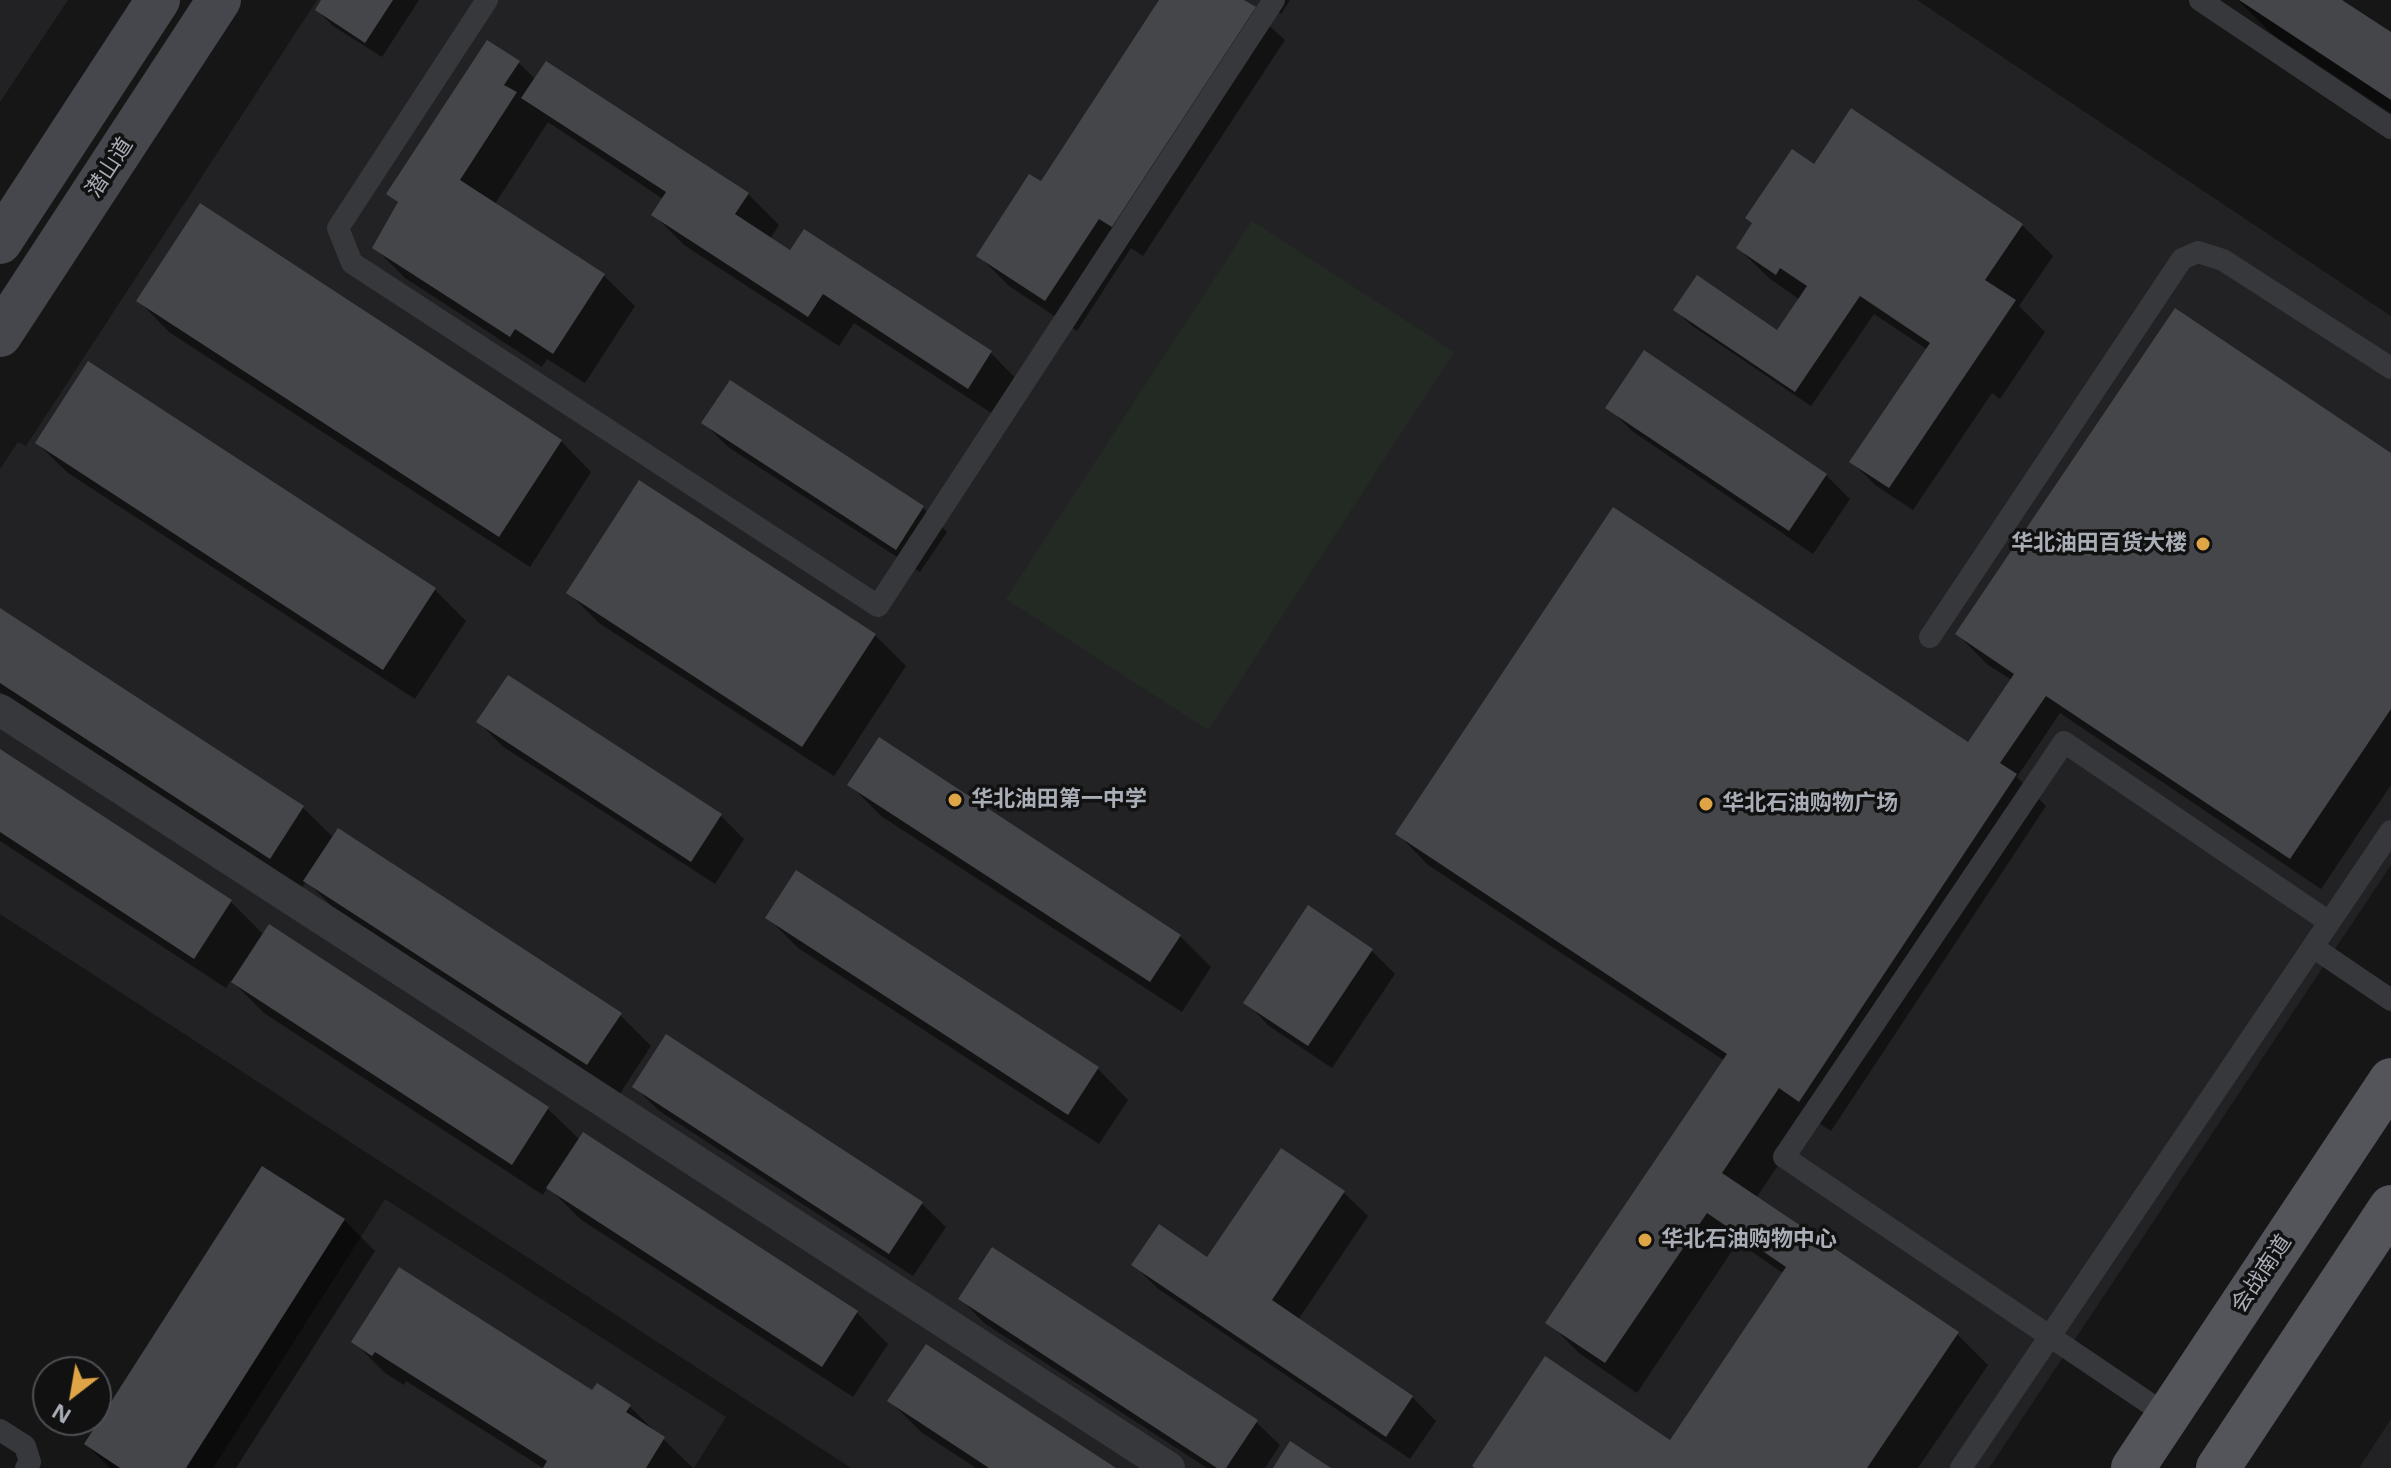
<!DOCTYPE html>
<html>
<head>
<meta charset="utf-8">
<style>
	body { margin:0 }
	#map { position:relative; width:2391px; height:1468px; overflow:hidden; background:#161617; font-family:"Open Sans",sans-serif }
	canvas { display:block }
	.north { position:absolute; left:32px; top:1356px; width:80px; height:80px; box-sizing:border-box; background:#111112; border:2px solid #4e4f54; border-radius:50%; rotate:211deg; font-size:22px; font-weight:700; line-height:32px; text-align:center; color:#a9adb6 }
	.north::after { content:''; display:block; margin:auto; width:28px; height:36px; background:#dfa445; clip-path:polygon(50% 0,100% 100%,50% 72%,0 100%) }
</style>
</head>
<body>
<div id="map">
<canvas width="2391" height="1468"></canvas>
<div class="north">N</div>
</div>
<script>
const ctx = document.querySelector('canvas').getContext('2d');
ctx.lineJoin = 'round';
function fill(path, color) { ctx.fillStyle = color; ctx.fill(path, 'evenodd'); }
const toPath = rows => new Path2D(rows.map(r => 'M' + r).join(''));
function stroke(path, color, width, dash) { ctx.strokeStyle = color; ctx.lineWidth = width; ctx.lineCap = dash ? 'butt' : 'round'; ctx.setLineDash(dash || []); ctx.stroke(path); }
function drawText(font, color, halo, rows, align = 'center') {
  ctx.font = font + ' "Open Sans","Noto Sans SC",sans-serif'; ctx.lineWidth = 7; ctx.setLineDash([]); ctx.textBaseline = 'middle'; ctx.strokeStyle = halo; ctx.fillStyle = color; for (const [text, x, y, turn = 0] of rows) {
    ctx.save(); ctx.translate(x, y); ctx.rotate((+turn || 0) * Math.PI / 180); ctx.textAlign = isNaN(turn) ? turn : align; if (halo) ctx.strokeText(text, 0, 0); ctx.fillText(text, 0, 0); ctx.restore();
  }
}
fill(toPath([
	[0,0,68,0,0,102],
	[317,0,1917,0,2391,316,2391,865,1989,1468,851,1468,0,914,0,469,18,442,26,446],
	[385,1199,726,1417,694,1468,213,1468],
	[2391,1419,2391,1468,2359,1468]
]), '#222224');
fill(toPath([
	[1252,221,1454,352,1208,730,1006,599]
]), '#222a23');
fill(toPath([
	[324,0,419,0,382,57,333,26,317,10],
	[1162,0,1241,0,1285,40,1143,256,1131,248,1077,331,1009,286,978,255,1042,184],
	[1260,0,1290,0,1281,14],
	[2238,0,2339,0,2391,34,2391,113,2272,34],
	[518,62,536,80,748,194,779,225,770,239,791,252,991,353,1021,384,999,418,854,323,839,346,684,245,653,214,663,199,548,122,495,204,604,276,635,306,585,383,547,359,542,367,405,278,374,247,399,204,389,194],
	[1814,166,2022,225,2053,256,2019,306,2045,332,2000,399,1992,393,1913,510,1875,485,1852,462,1928,350,1874,314,1811,406,1691,325,1676,310,1778,333,1800,300,1769,278,1738,248],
	[139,301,561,441,591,472,530,567,169,332],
	[1645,353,1826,475,1850,499,1813,554,1632,431,1608,407],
	[89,364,435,590,466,621,415,699,68,473,37,443],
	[731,383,923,508,947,532,920,572,728,447,704,423],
	[2391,456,2391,785,2321,889,2060,713,2017,777,2046,806,1831,1131,1810,1118,1756,1198,1957,1334,1988,1365,1918,1468,1477,1468,1670,1443,1784,1274,1738,1242,1637,1393,1579,1353,1548,1322,1725,1061,1428,865,1398,834,1975,749,2012,680,1988,665,1957,634],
	[568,592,875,635,906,666,834,776,599,623],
	[0,611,303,808,334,838,620,1015,651,1046,619,1095,337,911,306,881,302,888,0,692],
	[479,722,720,815,744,839,715,884,502,746],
	[0,751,231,902,264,935,269,927,548,1109,580,1140,584,1135,857,1313,888,1344,853,1397,580,1219,548,1187,543,1195,264,1013,231,980,226,988,0,841],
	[850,785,1180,936,1211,967,1182,1012,881,816],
	[767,917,1098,1069,1128,1100,1099,1144,798,948],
	[1371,950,1395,974,1332,1068,1269,1026,1246,1002],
	[667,1037,922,1204,946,1227,913,1276,658,1110,635,1087],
	[1281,1151,1344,1193,1368,1216,1298,1320,1412,1397,1436,1421,1410,1459,1157,1288,1134,1265,1208,1260],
	[344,1220,375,1251,236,1468,110,1468,86,1444],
	[961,1299,1256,1422,1280,1445,1265,1468,1207,1468,984,1323],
	[354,1342,593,1393,630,1407,693,1468,543,1468,406,1381,404,1385,385,1373],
	[890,1401,1113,1468,976,1468,921,1432]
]), '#0007');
fill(toPath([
	[321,0,393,0,365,43,315,10],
	[1159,0,1244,0,1256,7,1112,227,1099,219,1045,301,976,256,1029,174,1041,181],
	[2239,0,2342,0,2391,32,2391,100],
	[487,40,520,61,504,85,517,92,460,180,605,274,553,354,515,329,510,337,372,248,398,202,386,194],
	[546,61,749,193,735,214,790,250,804,229,992,351,968,389,823,294,808,317,651,215,666,192,521,98],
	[1851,108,2023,224,1985,280,2016,300,1889,488,1849,462,1930,343,1860,296,1795,392,1673,310,1697,275,1777,330,1807,286,1780,268,1776,275,1736,248,1752,223,1745,218,1792,149,1814,164],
	[200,203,562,440,499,537,136,301],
	[2175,308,2391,453,2391,709,2290,859,2046,696,2000,763,2017,774,1799,1102,1779,1088,1722,1173,1959,1332,1867,1468,1475,1468,1472,1466,1545,1356,1670,1440,1786,1267,1707,1213,1605,1363,1545,1323,1727,1054,1395,834,1613,507,1968,742,2014,674,1955,634],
	[1644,350,1827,474,1789,531,1605,408],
	[88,361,436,588,383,670,35,443],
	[730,380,924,506,896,550,701,423],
	[639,480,876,634,802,747,566,593],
	[0,608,304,806,270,859,0,683],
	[508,675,722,814,691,862,476,722],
	[879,737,1181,935,1150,982,847,785],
	[0,749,232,900,194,959,0,832],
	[338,828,622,1013,587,1065,303,881],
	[796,870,1099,1067,1068,1115,765,918],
	[1308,905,1373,949,1308,1046,1243,1003],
	[269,924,549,1107,512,1165,231,982],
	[666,1034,923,1202,889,1254,632,1087],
	[583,1132,858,1311,822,1367,546,1188],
	[1281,1148,1345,1191,1272,1300,1413,1396,1386,1437,1131,1265,1159,1224,1207,1257],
	[262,1166,345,1219,186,1468,120,1468,84,1444],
	[992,1247,1258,1420,1226,1468,1217,1468,958,1299],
	[399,1267,592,1390,597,1383,631,1405,626,1412,665,1437,646,1468,543,1468,547,1461,375,1352,372,1356,351,1342],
	[926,1344,1116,1468,989,1468,887,1401],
	[1290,1441,1331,1468,1273,1468]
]), '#45464a');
stroke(toPath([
	[487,0,338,228,352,263,878,606,1274,0],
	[2200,0,2391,128],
	[1930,637,2182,259,2198,252,2223,260,2391,368],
	[2313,947,2391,1000],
	[2168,1416,1784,1157,2064,742,2329,922],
	[0,1430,25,1446,30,1462,26,1468],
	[1961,1468,2391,831]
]), '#37383c', 22);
stroke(toPath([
	[0,710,1169,1468]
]), '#37383c', 32);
stroke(toPath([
	[0,242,158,0],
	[0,335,219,0]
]), '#45474c', 44);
stroke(toPath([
	[2133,1468,2391,1080],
	[2218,1468,2391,1207]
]), '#53555a', 44);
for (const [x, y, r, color] of [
	[2203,544,8,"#dfa445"],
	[955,800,8,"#dfa445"],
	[1706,804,8,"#dfa445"],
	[1645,1240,8,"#dfa445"]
]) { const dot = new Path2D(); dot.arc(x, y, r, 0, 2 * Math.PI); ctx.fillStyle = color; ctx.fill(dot); stroke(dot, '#111112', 3); }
drawText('22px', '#a9adb6', '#111112', [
	["潜山道",110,168,-57],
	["会战南道",2262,1274,-56]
]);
drawText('bold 22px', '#a9adb6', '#111112', [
	["华北油田百货大楼",2187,544,"right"],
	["华北油田第一中学",971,800],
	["华北石油购物广场",1722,804],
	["华北石油购物中心",1661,1240]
], 'left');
</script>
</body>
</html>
